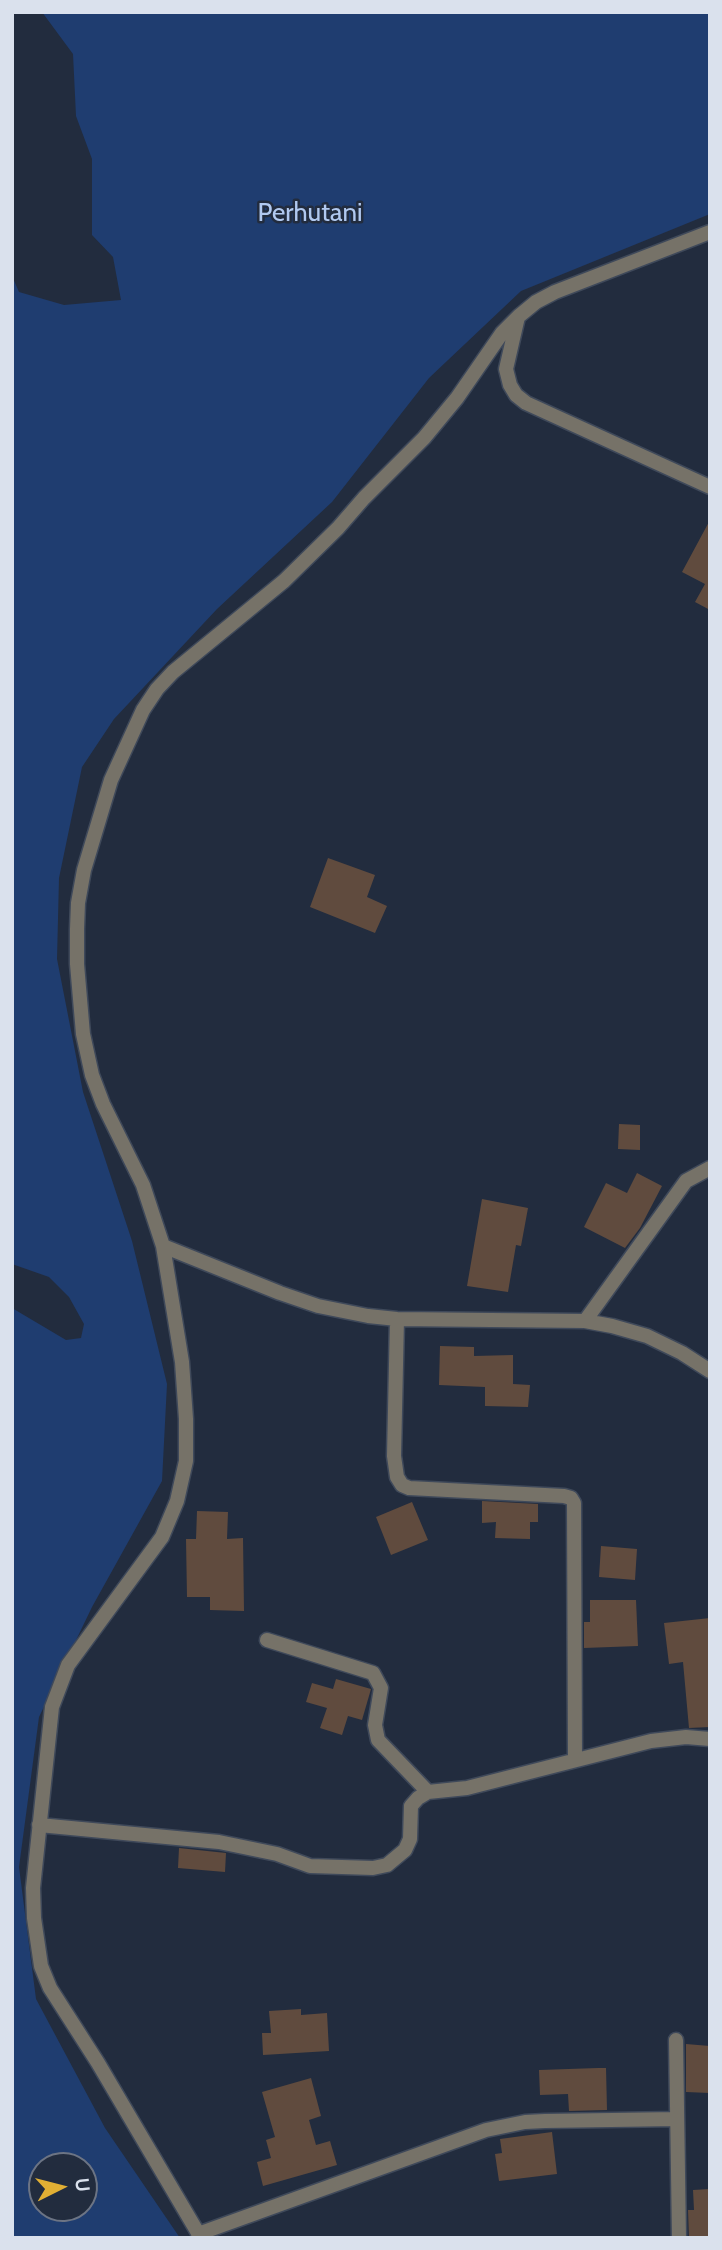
<!DOCTYPE html>
<html>
<head>
<meta charset="utf-8">
<style>
	body { margin:0 }
	#map { position:relative; width:722px; height:2250px; overflow:hidden; background:#222c3e; font-family:Cabin,sans-serif }
	canvas { display:block }
	.frame { position:absolute; inset:0; border:14px solid #dae1ed; pointer-events:none }
	.north { position:absolute; left:28px; top:2152px; width:70px; height:70px; box-sizing:border-box; background:#222c3e; border:2px solid #6c7484; border-radius:50%; rotate:84deg; font-size:19px; font-weight:700; line-height:28px; text-align:center; color:#dae1ed }
	.north::after { content:''; display:block; margin:auto; width:24px; height:32px; background:#e1af34; clip-path:polygon(50% 0,100% 100%,50% 72%,0 100%) }
</style>
</head>
<body>
<div id="map">
<canvas width="722" height="2250"></canvas>
<div class="frame"></div>
<div class="north">U</div>
</div>
<script>
const ctx = document.querySelector('canvas').getContext('2d');
ctx.lineJoin = 'round';
function fill(path, color) { ctx.fillStyle = color; ctx.fill(path, 'evenodd'); }
const toPath = rows => new Path2D(rows.map(r => 'M' + r).join(''));
function stroke(path, color, width, dash) { ctx.strokeStyle = color; ctx.lineWidth = width; ctx.lineCap = dash ? 'butt' : 'round'; ctx.setLineDash(dash || []); ctx.stroke(path); }
function drawText(font, color, halo, rows, align = 'center') {
  ctx.font = font + ' Cabin,sans-serif'; ctx.lineWidth = 5; ctx.setLineDash([]); ctx.textBaseline = 'middle'; ctx.strokeStyle = halo; ctx.fillStyle = color; for (const [text, x, y, turn = 0] of rows) {
    ctx.save(); ctx.translate(x, y); ctx.rotate((+turn || 0) * Math.PI / 180); ctx.textAlign = isNaN(turn) ? turn : align; if (halo) ctx.strokeText(text, 0, 0); ctx.fillText(text, 0, 0); ctx.restore();
  }
}
fill(toPath([
	[42,12,710,12,710,214,521,291,429,378,332,502,217,609,114,719,82,767,59,878,57,959,83,1092,132,1241,167,1384,162,1481,92,1607,39,1717,19,1867,36,1999,105,2128,180,2238,12,2238,12,1308,66,1340,81,1338,84,1324,69,1297,49,1277,12,1264,12,276,19,292,64,305,121,300,113,257,92,235,92,159,76,116,73,54],
	[42,2166,84,2166,84,2208,42,2208]
]), '#1f3d70');
fill(toPath([
	[710,520,710,610,695,602,705,584,682,572],
	[328,858,375,875,367,897,387,906,375,933,310,907],
	[619,1124,640,1125,640,1150,618,1149],
	[637,1173,662,1186,640,1228,625,1248,584,1227,606,1183,627,1193],
	[482,1199,528,1208,521,1246,516,1245,508,1292,467,1286],
	[440,1346,474,1347,474,1356,513,1355,513,1384,530,1385,528,1407,485,1406,485,1387,439,1385],
	[482,1501,538,1504,538,1522,530,1522,530,1539,495,1538,496,1522,482,1523],
	[412,1502,428,1540,391,1555,376,1517],
	[197,1511,228,1512,227,1539,243,1538,244,1611,210,1610,210,1597,187,1597,186,1539,196,1539],
	[601,1546,637,1549,635,1580,599,1577],
	[590,1600,636,1600,638,1646,584,1648,584,1622,590,1622],
	[710,1618,710,1727,689,1728,683,1662,669,1664,664,1623],
	[336,1679,371,1689,362,1720,348,1716,342,1735,320,1728,327,1708,306,1702,312,1683,333,1689],
	[179,1848,226,1853,225,1872,178,1868],
	[301,2009,301,2015,327,2013,329,2051,263,2055,262,2033,271,2033,269,2011],
	[686,2044,710,2046,710,2093,686,2092],
	[598,2068,606,2068,607,2110,569,2111,568,2094,540,2095,539,2070],
	[311,2078,321,2116,309,2120,316,2145,330,2141,337,2165,263,2186,257,2162,271,2158,266,2140,275,2137,262,2092],
	[552,2132,557,2174,499,2181,495,2154,502,2153,500,2139],
	[710,2189,710,2238,689,2238,688,2210,694,2210,693,2190]
]), '#604b3e');
const minor = toPath([
	[518,317,506,369,510,385,516,395,526,403,710,487],
	[163,1246,280,1293,318,1306,368,1316,397,1319,585,1321,612,1326,647,1336,682,1353,710,1371],
	[397,1319,394,1456,397,1477,402,1485,409,1488,564,1496,571,1498,574,1503,575,1760],
	[585,1321,686,1181,710,1168],
	[267,1640,373,1673,381,1688,375,1725,378,1740,428,1792],
	[39,1825,219,1842,277,1854,310,1866,373,1868,387,1865,405,1850,410,1839,411,1806,418,1798,428,1792,467,1788,651,1741,686,1737,710,1739],
	[676,2040,679,2238],
	[198,2234,486,2130,525,2122,545,2121,677,2119],
	[201,2238,98,2063,50,1988,41,1966,34,1918,33,1888,52,1707,68,1665,162,1537,177,1501,186,1461,186,1419,182,1362,163,1246,143,1185,103,1104,92,1075,83,1034,77,964,77,929,78,903,84,870,111,780,143,710,157,689,173,672,284,581,338,528,364,498,424,438,457,398,502,333,519,316,536,302,555,292,710,232]
]);
stroke(minor, '#3f495a', 17);
stroke(minor, '#767268', 14);
drawText('26px', '#b1c9f0', '#222c3e', [
	["Perhutani",310,213]
]);
</script>
</body>
</html>
